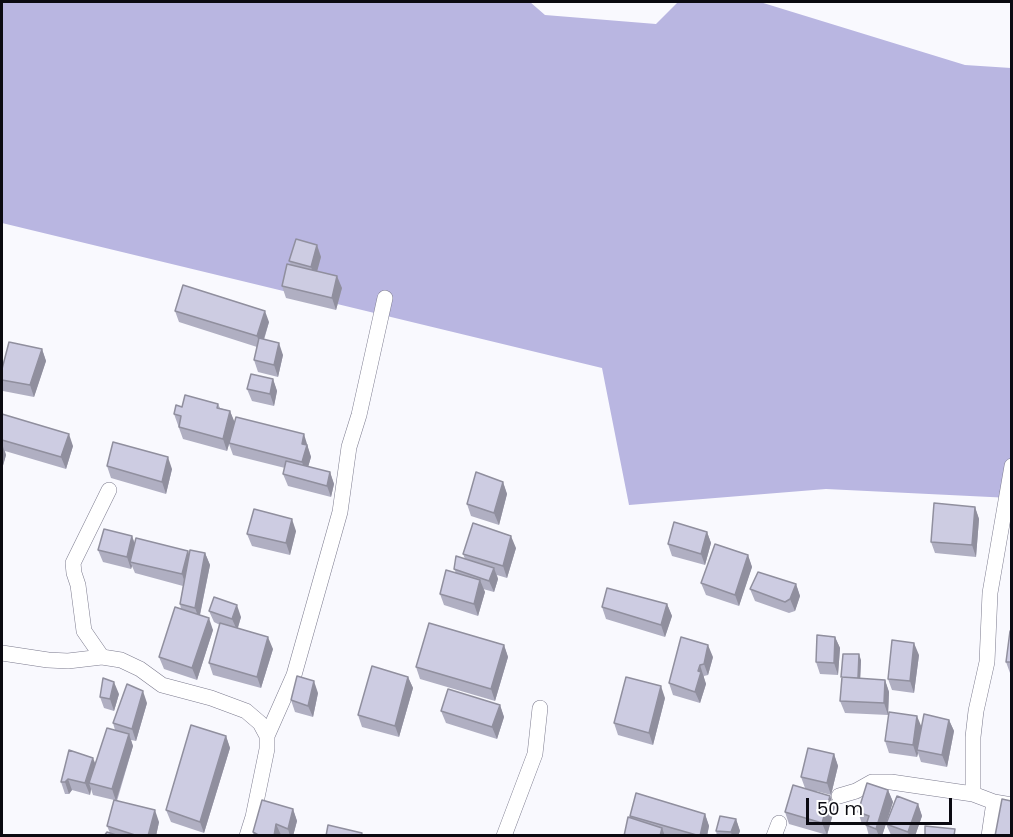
<!DOCTYPE html>
<html>
<head>
<meta charset="utf-8">
<style>
	body { margin:0 }
	#map { position:relative; width:1013px; height:837px; overflow:hidden; background:#f9f9fe; font-family:Poppins,sans-serif }
	canvas { display:block }
	.frame { position:absolute; inset:0; border:3px solid #0b0a11; pointer-events:none }
	.scale { position:absolute; left:806px; top:798px; width:146px; height:27px; box-sizing:border-box; border:3px solid #0b0a11; border-top:0; padding-left:8px; font-size:18px; line-height:21px; white-space:nowrap; color:#0b0a11; -webkit-text-stroke:4px #fff; paint-order:stroke }
</style>
</head>
<body>
<div id="map">
<canvas width="1013" height="837"></canvas>
<div class="frame"></div>
<div class="scale">50 m</div>
</div>
<script>
const ctx = document.querySelector('canvas').getContext('2d');
ctx.lineJoin = 'round';
function fill(path, color) { ctx.fillStyle = color; ctx.fill(path, 'evenodd'); }
const toPath = rows => new Path2D(rows.map(r => 'M' + r).join(''));
function stroke(path, color, width, dash) { ctx.strokeStyle = color; ctx.lineWidth = width; ctx.lineCap = dash ? 'butt' : 'round'; ctx.setLineDash(dash || []); ctx.stroke(path); }
fill(toPath([
	[2,2,530,2,545,15,656,24,678,2,760,2,965,65,1011,68,1011,498,826,489,629,505,602,368,2,223]
]), '#b9b6e1');
const street = toPath([
	[2,653,48,660,68,661,102,657,121,660,140,669,162,685,211,698,246,711,260,723,267,736],
	[102,657,84,631,78,585,74,573,73,563,109,490],
	[973,794,973,737,976,711,987,662,990,593,1012,466],
	[839,796,856,791,872,782,891,782,973,794,994,802,1012,805],
	[247,836,253,817,267,749,267,736,294,675,340,512,349,447,359,415,385,298],
	[504,836,535,754,540,708],
	[774,836,779,823],
	[989,836,994,802]
]);
stroke(street, '#7c7b8e', 16);
stroke(street, '#fff', 15);
fill(toPath([
	[317,245,321,257,317,271,342,288,336,310,286,298,282,286,291,265,289,261],
	[175,311,269,322,264,340,283,355,278,377,258,372,254,360,257,347,179,322],
	[42,349,46,361,34,397,3,391,2,386,2,369],
	[273,379,277,391,274,406,252,401,247,389],
	[218,404,220,408,230,411,234,422,308,446,308,448,311,457,308,467,330,472,334,484,331,497,288,486,283,474,285,468,233,455,229,444,227,451,183,439,174,414,182,407],
	[2,414,73,446,66,469,5,451,6,455,2,469],
	[107,466,172,469,166,494,111,478],
	[503,482,507,494,499,525,471,516,467,504],
	[975,507,979,519,976,557,935,553,931,542],
	[296,531,290,555,252,546,247,534],
	[707,532,711,543,705,565,672,556,668,544],
	[132,536,135,544,189,555,205,553,210,565,200,615,213,630,197,680,164,669,159,657,181,609,180,604,183,586,135,573,132,566,131,569,103,562,98,550],
	[516,548,507,578,497,575,498,579,494,592,483,589,485,592,478,616,444,605,440,594,456,573,454,569,465,559,463,554],
	[748,555,752,567,739,606,706,595,701,583],
	[796,584,800,596,795,611,789,613,755,601,750,589],
	[667,604,672,616,665,637,606,619,602,607],
	[209,611,241,617,238,628,273,649,261,688,213,675,209,663,220,625,214,622],
	[1011,632,1011,674,1010,673,1006,662],
	[835,637,840,648,838,675,820,674,816,662],
	[504,645,508,657,495,701,420,679,416,667],
	[919,655,914,693,892,690,888,679],
	[713,657,708,675,704,676,704,678,706,684,700,703,673,695,669,683],
	[861,660,860,679,885,680,889,692,888,715,845,713,840,701],
	[408,677,413,688,399,737,362,727,358,715],
	[318,693,313,717,295,712,291,700],
	[119,694,114,711,104,708,100,697],
	[665,698,653,745,618,735,614,723],
	[147,703,136,741,131,740,133,746,117,801,159,822,156,836,104,836,110,833,107,826,114,800,93,795,91,789,90,795,72,790,69,794,65,794,61,782,95,763,115,730,113,723],
	[500,705,504,717,497,739,446,723,441,711],
	[949,720,954,731,947,767,921,762,918,753,917,757,889,753,885,741,921,727],
	[226,736,230,748,204,833,171,822,166,810],
	[834,754,838,766,831,795,816,791,835,807,827,835,789,824,785,812,805,788,801,777],
	[888,790,893,802,882,836,869,836,866,825,862,824,858,812],
	[918,804,922,816,915,836,891,835,886,824],
	[293,809,297,821,293,836,254,836,253,832],
	[705,814,709,826,707,836,624,836,631,818,630,816],
	[736,819,740,831,738,836,717,836,716,831]
]), '#b0afc2');
fill(toPath([
	[317,245,321,257,315,279,311,267],
	[337,276,342,288,336,310,332,298],
	[265,311,269,322,261,348,257,336],
	[279,343,283,355,278,377,274,365],
	[42,349,46,361,34,397,30,385],
	[273,379,277,391,274,406,270,394],
	[230,411,235,423,227,451,223,439],
	[69,434,73,446,66,469,61,457],
	[304,434,311,457,306,474,302,462,302,444],
	[2,444,6,455,2,469],
	[168,457,172,469,166,494,162,482],
	[330,472,334,484,331,497,327,486],
	[503,482,507,494,499,525,494,513],
	[975,507,979,519,976,557,972,545],
	[292,519,296,531,290,555,286,543],
	[707,532,711,543,705,565,701,554],
	[132,536,136,548,130,562,132,566,131,569,127,557],
	[511,536,516,548,507,578,503,566],
	[188,551,192,563,186,586,182,574],
	[205,553,210,565,199,619,195,608],
	[748,555,752,567,739,606,735,595],
	[494,568,498,579,494,592,489,581],
	[480,580,485,592,478,616,474,604],
	[796,584,800,596,795,611,790,599],
	[667,604,672,616,665,637,661,625],
	[237,605,241,617,237,630,232,619],
	[209,618,213,630,197,680,192,668],
	[268,637,273,649,261,688,257,677],
	[835,637,840,648,838,675,834,663],
	[914,643,919,655,914,693,910,681],
	[504,645,508,657,495,701,491,689],
	[708,645,713,657,708,675,704,664],
	[859,654,861,660,860,684,858,678],
	[700,665,706,684,700,703,695,692],
	[408,677,413,688,399,737,395,726],
	[885,680,889,692,888,715,884,703],
	[314,681,318,693,313,717,308,706],
	[114,682,119,694,114,711,110,699],
	[661,686,665,698,653,745,649,733],
	[143,691,147,703,136,741,132,729],
	[500,705,504,717,497,739,492,727],
	[917,716,922,728,917,750,918,753,917,757,913,745],
	[949,720,954,731,947,767,942,755],
	[129,734,133,746,116,801,112,789],
	[226,736,230,748,204,833,200,822],
	[834,754,838,766,831,795,827,783],
	[93,758,98,770,89,783,91,789,90,795,85,783],
	[68,779,72,790,69,794,65,782],
	[888,790,893,802,882,836,879,836,876,829],
	[830,796,835,807,827,835,822,823],
	[918,804,922,816,915,836,909,836,908,832],
	[293,809,297,821,293,836,290,836,288,829],
	[155,810,159,822,156,836,148,836],
	[705,814,709,826,707,836,700,836],
	[736,819,740,831,738,836,732,836,731,832],
	[276,824,281,835,274,836],
	[662,828,665,836,660,836]
]), '#908f9e');
const building = toPath([
	[296,239,317,245,311,267,289,261,296,239],
	[287,264,337,276,332,298,282,286,287,264],
	[183,285,265,311,257,336,175,311,183,285],
	[259,338,279,343,274,365,254,360,259,338],
	[9,342,42,349,30,385,2,380,2,369,9,342],
	[251,374,273,379,270,394,247,389,251,374],
	[185,395,218,404,217,408,230,411,223,439,179,427,181,416,174,414,176,405,182,407,185,395],
	[2,414,69,434,61,457,2,440,2,414],
	[236,417,304,434,302,444,307,445,302,462,229,443,236,417],
	[113,442,168,457,162,482,107,466,113,442],
	[286,461,330,472,327,486,283,474,286,461],
	[476,472,503,482,494,513,467,504,476,472],
	[934,503,975,507,972,545,931,542,934,503],
	[254,509,292,519,286,543,247,534,254,509],
	[674,522,707,532,701,554,668,544,674,522],
	[473,523,511,536,503,566,463,554,473,523],
	[104,529,132,536,127,557,98,550,104,529],
	[136,538,188,551,182,574,130,562,136,538],
	[715,544,748,555,735,595,701,583,715,544],
	[190,550,205,553,195,608,180,604,190,550],
	[456,556,494,568,489,581,454,569,456,556],
	[446,570,480,580,474,604,440,594,446,570],
	[758,572,796,584,790,599,785,602,750,589,758,572],
	[607,588,667,604,661,625,602,607,607,588],
	[214,597,237,605,232,619,209,611,214,597],
	[175,607,209,618,192,668,159,657,175,607],
	[220,623,268,637,257,677,209,663,220,623],
	[429,623,504,645,491,689,416,667,429,623],
	[1010,631,1011,632,1011,662,1006,662,1010,631],
	[817,635,835,637,834,663,816,662,817,635],
	[681,637,708,645,704,664,700,665,698,671,701,672,695,692,669,683,681,637],
	[892,640,914,643,910,681,888,679,892,640],
	[843,654,859,654,858,678,841,677,843,654],
	[372,666,408,677,395,726,358,715,372,666],
	[297,676,314,681,308,706,291,700,297,676],
	[626,677,661,686,649,733,614,723,626,677],
	[842,677,885,680,884,703,840,701,842,677],
	[103,678,114,682,110,699,100,697,103,678],
	[127,684,143,691,132,729,113,723,127,684],
	[448,689,500,705,492,727,441,711,448,689],
	[889,712,917,716,913,745,885,741,889,712],
	[924,714,949,720,942,755,917,750,924,714],
	[191,725,226,736,200,822,166,810,191,725],
	[107,728,129,734,112,789,89,783,107,728],
	[808,748,834,754,827,783,801,777,808,748],
	[69,750,93,758,85,783,68,779,65,782,61,782,69,750],
	[867,783,888,790,876,829,866,825,869,816,858,812,867,783],
	[793,785,830,796,822,823,785,812,793,785],
	[636,793,705,814,700,836,630,816,636,793],
	[897,796,918,804,908,832,886,824,897,796],
	[1002,799,1011,801,1011,836,995,836,1002,799],
	[114,800,155,810,148,836,138,836,107,826,114,800],
	[262,800,293,809,288,829,276,824,274,836,260,836,253,832,262,800],
	[720,816,736,819,731,832,716,831,720,816],
	[628,817,662,828,660,836,624,836,628,817],
	[328,825,362,833,361,836,326,836,328,825],
	[925,826,955,829,954,836,925,836,925,826],
	[107,832,119,836,104,836,107,832]
]);
fill(building, '#cdcce2');
stroke(building, '#908f9e', 1.5);
</script>
</body>
</html>
